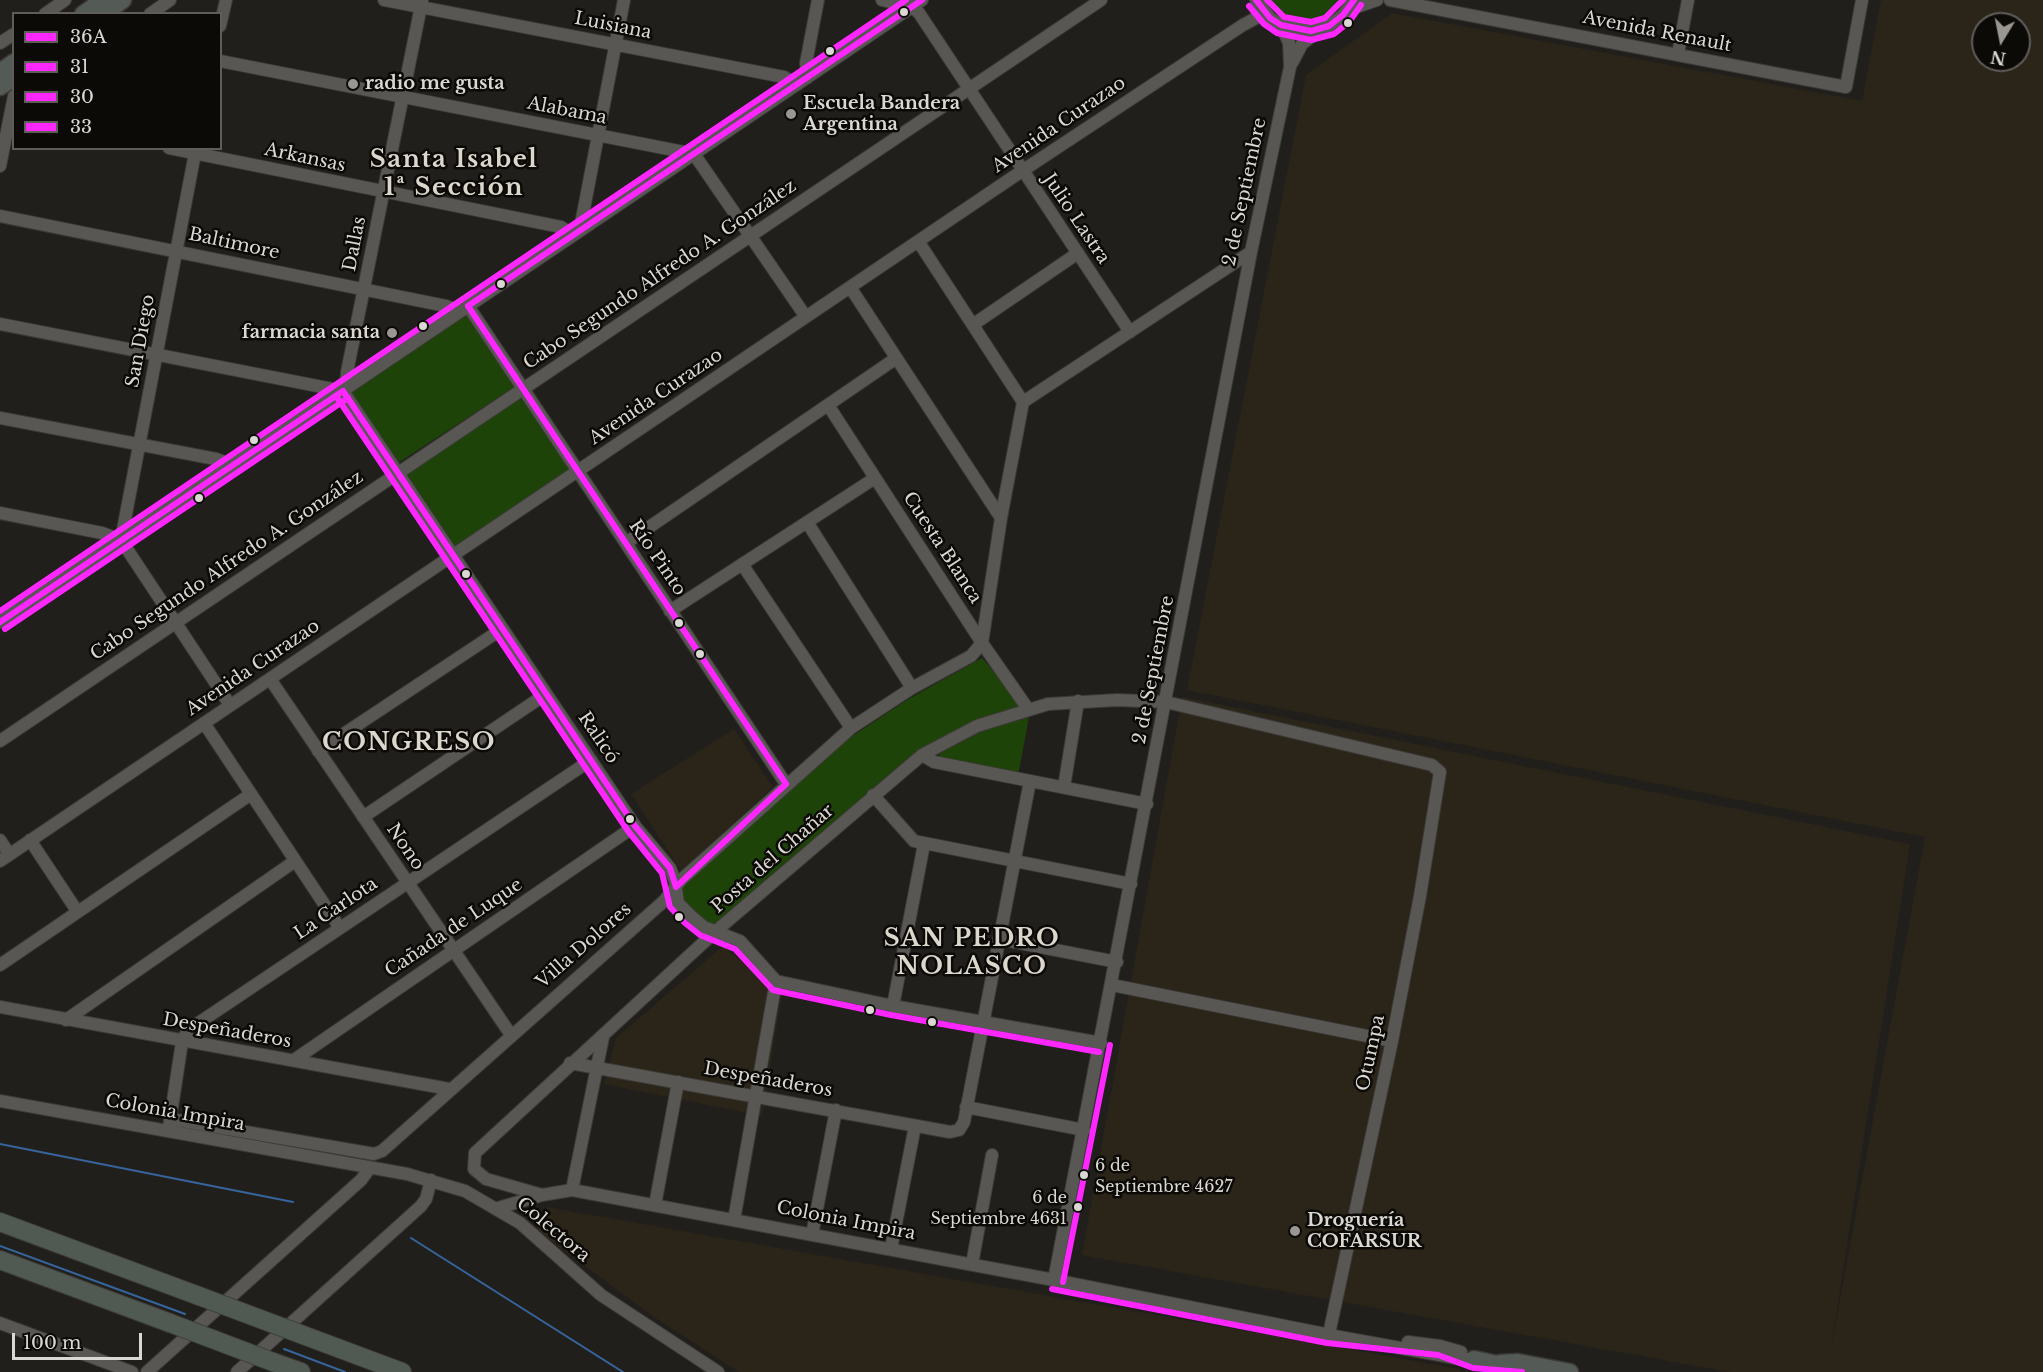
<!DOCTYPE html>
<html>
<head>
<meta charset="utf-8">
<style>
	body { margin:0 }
	#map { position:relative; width:2043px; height:1372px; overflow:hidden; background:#211f1c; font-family:"Libre Baskerville",serif }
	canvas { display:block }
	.legend { position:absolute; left:12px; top:12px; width:210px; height:138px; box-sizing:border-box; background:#0c0a07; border:2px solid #5f5c59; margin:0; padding:8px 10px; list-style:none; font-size:18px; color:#dbd8d3 }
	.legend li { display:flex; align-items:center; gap:12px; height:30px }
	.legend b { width:30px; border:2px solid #5f5c59 }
	.north { position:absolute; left:1971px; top:12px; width:60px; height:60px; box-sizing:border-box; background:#0c0a07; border:2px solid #5f5c59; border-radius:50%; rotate:190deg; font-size:16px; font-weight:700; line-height:24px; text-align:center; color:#dbd8d3 }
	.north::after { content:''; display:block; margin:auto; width:21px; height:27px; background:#9a9793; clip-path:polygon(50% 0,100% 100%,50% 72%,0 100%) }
	.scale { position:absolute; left:12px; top:1333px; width:130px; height:27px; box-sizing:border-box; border:3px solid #dbd8d3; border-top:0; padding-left:8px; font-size:18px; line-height:21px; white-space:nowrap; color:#dbd8d3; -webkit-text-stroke:4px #0c0a07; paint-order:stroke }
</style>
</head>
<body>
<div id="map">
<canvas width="2043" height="1372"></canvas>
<ul class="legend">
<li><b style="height:8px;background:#fe27ff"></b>36A</li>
<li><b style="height:8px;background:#fe27ff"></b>31</li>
<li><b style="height:8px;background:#fe27ff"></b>30</li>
<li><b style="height:8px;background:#fe27ff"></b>33</li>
</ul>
<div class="north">N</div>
<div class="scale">100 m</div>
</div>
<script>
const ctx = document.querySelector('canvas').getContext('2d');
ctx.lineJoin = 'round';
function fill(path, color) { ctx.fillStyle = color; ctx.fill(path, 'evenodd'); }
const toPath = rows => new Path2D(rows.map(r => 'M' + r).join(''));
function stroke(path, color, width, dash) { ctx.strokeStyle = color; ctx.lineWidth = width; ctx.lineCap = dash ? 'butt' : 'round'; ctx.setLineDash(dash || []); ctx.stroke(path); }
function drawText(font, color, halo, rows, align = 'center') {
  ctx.font = font + ' "Libre Baskerville",serif'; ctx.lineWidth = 5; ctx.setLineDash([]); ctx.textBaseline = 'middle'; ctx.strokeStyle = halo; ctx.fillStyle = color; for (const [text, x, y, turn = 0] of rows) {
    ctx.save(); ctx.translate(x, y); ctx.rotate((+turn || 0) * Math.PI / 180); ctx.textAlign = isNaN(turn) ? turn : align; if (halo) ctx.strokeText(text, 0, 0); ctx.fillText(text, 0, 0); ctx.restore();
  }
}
fill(toPath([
	[1881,0,2043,0,2043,1372,1730,1372,1082,1255,1182,697,1910,844,1830,1354,1925,837,1187,690,1306,75,1392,13,1862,101],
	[1983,24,2019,24,2019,60,1983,60],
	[734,729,773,787,681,871,631,794],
	[723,946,782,995,762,1116,604,1084,616,1038],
	[547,1207,1460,1369,1461,1372,739,1372,654,1317,536,1230]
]), '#2b2419');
fill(toPath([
	[1266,0,1343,0,1328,16,1305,23,1281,16],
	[467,313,516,386,398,463,349,389],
	[522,396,572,471,457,548,406,473],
	[982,658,1005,684,1020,706,974,723,827,830,788,861,714,930,683,901,683,886,848,739,907,700],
	[1029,717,1018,776,940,759,939,752,978,732]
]), '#1e4309');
stroke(toPath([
	[0,1144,293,1202],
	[411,1238,623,1372],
	[0,1246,185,1314],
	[284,1349,345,1372]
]), '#36649d', 2);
const minor = toPath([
	[384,0,784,77,798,84],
	[882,0,912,7,919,13,1130,332],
	[1256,0,1270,18,1281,25,1311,31,1329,26,1343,15,1354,0],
	[1390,0,1846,87,1862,0],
	[1348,10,1377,0],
	[45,14,65,0],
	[150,14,170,0],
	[220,26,226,0],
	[0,43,14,34],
	[1678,54,1688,0],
	[220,61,694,154,806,317],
	[1292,63,1302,44,1321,29],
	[807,78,806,63,818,0],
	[169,148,561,227,573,235],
	[0,166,14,96],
	[0,216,446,306,460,311],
	[583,228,582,219,624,0],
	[918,241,1023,402],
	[850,287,1001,518],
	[468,306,786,784],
	[0,324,343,391],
	[974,324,1078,253],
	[346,389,347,372,422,1],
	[343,391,635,826,670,868,675,881,678,903,691,916,704,927,740,941,776,981,893,1006,1101,1043],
	[1023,402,1251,252],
	[828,405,982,643,1028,709],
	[0,418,216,459,233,465],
	[0,513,102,533,121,540],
	[807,522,912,688],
	[121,540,196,148],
	[121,540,230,705],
	[626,543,895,359],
	[742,564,851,728],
	[670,611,875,478],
	[0,622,922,0],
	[982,643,1001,518,1023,402],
	[270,679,511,1035],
	[204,723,340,928],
	[0,741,1101,0],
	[318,751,502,629],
	[922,755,934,762,1147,804],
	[1064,787,1078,701],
	[873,795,914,841,1131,884],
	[363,817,546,694],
	[0,840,9,854],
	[30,840,77,911],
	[0,861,1022,171,1243,25,1258,17,1270,18],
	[999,939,1117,962],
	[0,965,251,794],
	[1112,985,1392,1041],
	[893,1006,924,844],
	[0,1007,449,1089],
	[66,1020,295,861],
	[294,1060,635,826],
	[570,1063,950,1132,959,1130,964,1122,1030,781],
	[0,1101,407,1174,465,1191,520,1223,601,1295,718,1372],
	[966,1107,1084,1130],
	[170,1119,374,1154,382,1151,664,901,682,879,851,728,912,688,971,656,982,643],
	[169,1127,182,1042,188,1030,591,760],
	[572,1190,603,1037],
	[542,1195,486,1179,474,1169,475,1153,716,931,922,755,977,726,1048,704,1117,700,1166,702,1432,765,1440,772,1420,896,1392,1041,1329,1334],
	[655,1205,678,1082],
	[498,1208,542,1195,572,1190,1054,1280,1340,1337,1461,1359,1474,1359],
	[734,1220,776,981],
	[812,1235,836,1110],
	[891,1249,915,1126],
	[972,1264,992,1155],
	[1054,1280,1251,252,1290,67,1289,43,1281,25],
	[0,1323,132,1372],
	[1408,1342,1440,1346,1461,1352],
	[147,1372,361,1180,370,1168],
	[237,1372,421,1206,426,1199,431,1180]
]);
const major = toPath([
	[83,14,103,0],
	[104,14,123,0],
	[0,72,14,62],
	[0,87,14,78],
	[1474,1359,1511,1367],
	[1500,1363,1518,1362,1570,1372]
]);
const highway = toPath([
	[0,1222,199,1296],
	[0,1260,170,1323],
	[303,1335,402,1372],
	[273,1362,301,1372]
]);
stroke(minor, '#3c3a37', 14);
stroke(major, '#3c3a37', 19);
stroke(highway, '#3c3a37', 20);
stroke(minor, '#585754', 12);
stroke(major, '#545a55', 16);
stroke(highway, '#505a53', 18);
const highwayBridge = toPath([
	[199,1296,303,1335],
	[170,1323,273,1362]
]);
stroke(highwayBridge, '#3c3a37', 20, []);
stroke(highwayBridge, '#505a53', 18);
stroke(toPath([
	[1256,0,1270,18,1281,25,1311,31,1329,26,1343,15,1354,0],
	[468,306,786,784],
	[468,306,922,0],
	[343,391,635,826,670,868,676,887],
	[0,622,343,391],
	[676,887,786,784]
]), '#fe27ff', 6);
stroke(toPath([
	[336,396,628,831,662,873,670,907,685,923,700,935,735,949,773,990,891,1015,1099,1052],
	[5,629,348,398],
	[1063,1282,1110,1045],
	[1052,1289,1327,1343,1438,1355,1473,1368,1522,1372]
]), '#fe27ff', 6);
stroke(toPath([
	[1267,0,1284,17,1311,22,1325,18,1343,0],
	[0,611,906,0]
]), '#fe27ff', 6);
stroke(toPath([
	[1249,6,1264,24,1277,33,1311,40,1334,34,1349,22,1361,5]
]), '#fe27ff', 6);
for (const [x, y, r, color] of [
	[904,12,5,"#dbd8d3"],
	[1348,23,5,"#dbd8d3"],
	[830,51,5,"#dbd8d3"],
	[353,84,6,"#9a9793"],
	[791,114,6,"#9a9793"],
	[501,284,5,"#dbd8d3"],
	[423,326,5,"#dbd8d3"],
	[392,333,6,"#9a9793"],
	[254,440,5,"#dbd8d3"],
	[199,498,5,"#dbd8d3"],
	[466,574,5,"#dbd8d3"],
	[679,623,5,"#dbd8d3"],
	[700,654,5,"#dbd8d3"],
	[630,819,5,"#dbd8d3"],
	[679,917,5,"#dbd8d3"],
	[870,1010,5,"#dbd8d3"],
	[932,1022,5,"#dbd8d3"],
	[1084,1175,5,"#dbd8d3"],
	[1078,1207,5,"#dbd8d3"],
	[1295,1231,6,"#9a9793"]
]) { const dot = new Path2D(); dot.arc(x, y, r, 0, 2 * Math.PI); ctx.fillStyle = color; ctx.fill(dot); stroke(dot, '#0c0a07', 2); }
drawText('16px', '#dbd8d3', '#0c0a07', [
	["6 de",1095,1166],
	["Septiembre 4627",1095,1187],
	["6 de",1067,1198,"right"],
	["Septiembre 4631",1067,1219,"right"]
], 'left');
drawText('18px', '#dbd8d3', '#0c0a07', [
	["Luisiana",613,26,11],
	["Avenida Renault",1657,32,11],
	["Alabama",567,111,11],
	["Avenida Curazao",1059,125,-34],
	["Arkansas",305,158,12],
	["2 de Septiembre",1245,192,-78],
	["Julio Lastra",1076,219,56],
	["Baltimore",234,244,12],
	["Dallas",355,244,-79],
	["Cabo Segundo Alfredo A. González",660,275,-34],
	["San Diego",141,341,-80],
	["Avenida Curazao",656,397,-34],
	["Cuesta Blanca",942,548,57],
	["Río Pinto",657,558,56],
	["Cabo Segundo Alfredo A. González",227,566,-34],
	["Avenida Curazao",253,668,-34],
	["2 de Septiembre",1154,670,-79],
	["Ralicó",598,738,56],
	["Nono",405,847,56],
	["Posta del Chañar",773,859,-41],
	["La Carlota",336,909,-34],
	["Cañada de Luque",454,928,-34],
	["Villa Dolores",584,946,-41],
	["Despeñaderos",227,1031,10],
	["Otumpa",1371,1053,-78],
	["Despeñaderos",768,1080,10],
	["Colonia Impira",175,1113,10],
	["Colonia Impira",846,1221,11],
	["Colectora",553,1230,40]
]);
drawText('bold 18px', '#dbd8d3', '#0c0a07', [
	["radio me gusta",365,84],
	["Escuela Bandera",803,104],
	["Argentina",803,125],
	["farmacia santa",380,333,"right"],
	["Droguería",1307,1221],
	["COFARSUR",1307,1242]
], 'left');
ctx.letterSpacing = '1.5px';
drawText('bold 24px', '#dcd7cd', '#0c0a07', [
	["Santa Isabel",454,160],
	["1ª Sección",454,188],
	["CONGRESO",409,743],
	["SAN PEDRO",972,939],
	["NOLASCO",972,967]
]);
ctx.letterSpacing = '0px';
</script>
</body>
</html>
